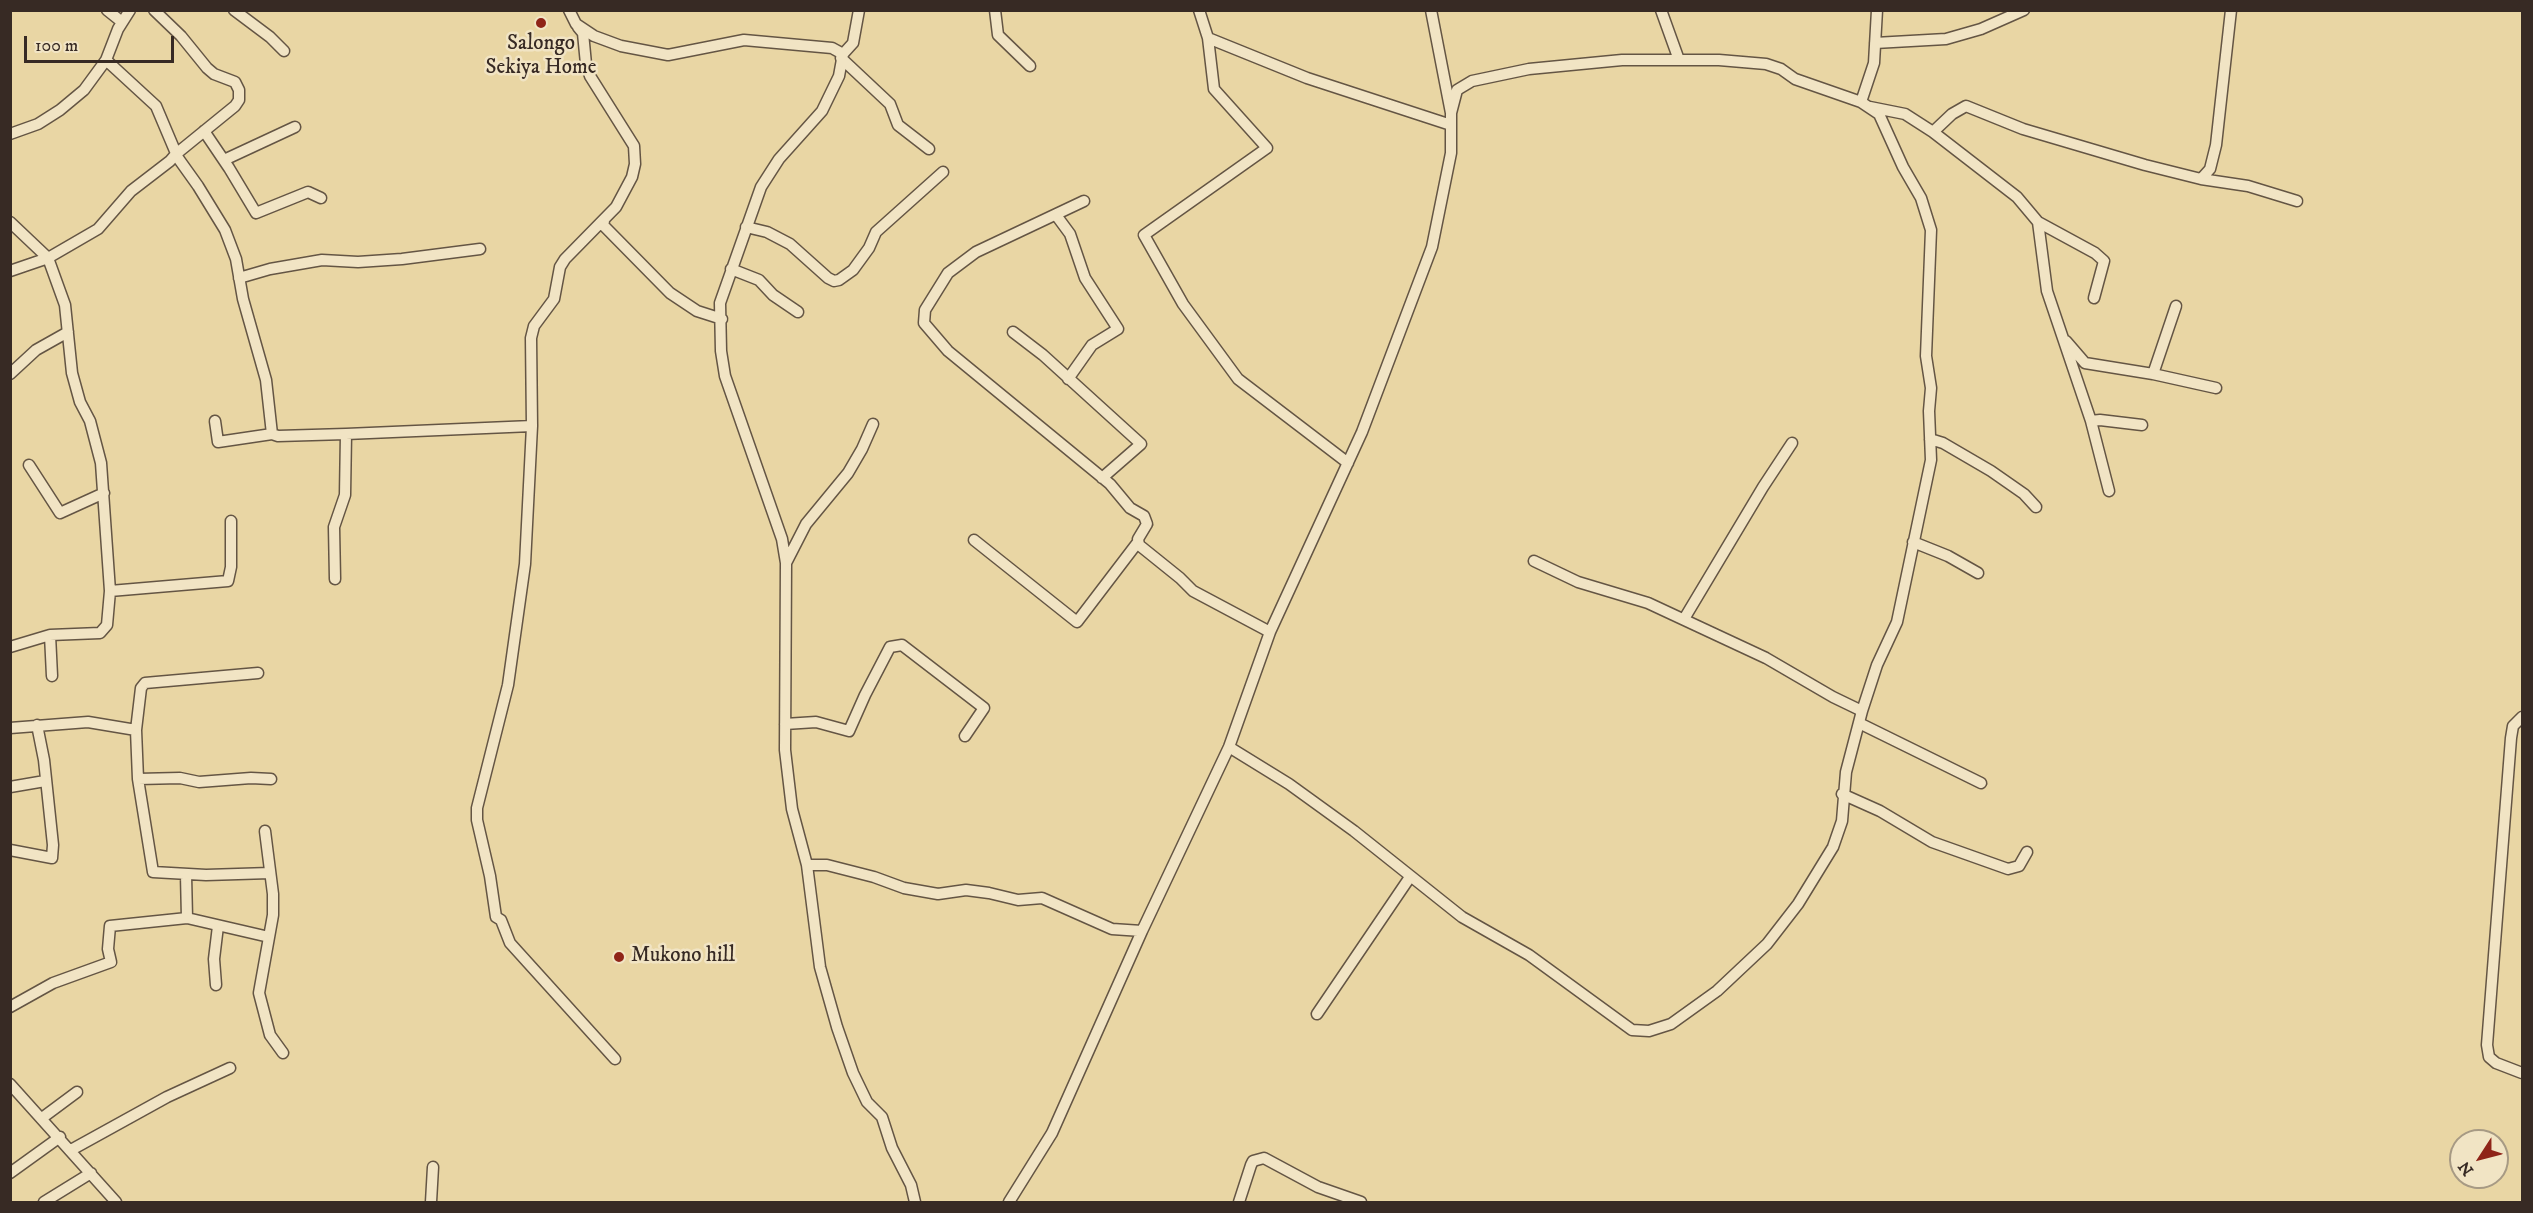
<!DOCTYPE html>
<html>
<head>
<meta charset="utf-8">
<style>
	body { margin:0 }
	#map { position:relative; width:2533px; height:1213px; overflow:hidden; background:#e9d6a4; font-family:"IM FELL DW Pica",serif }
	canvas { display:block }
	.frame { position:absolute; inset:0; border:12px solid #372a24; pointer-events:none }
	.north { position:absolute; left:2449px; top:1129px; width:60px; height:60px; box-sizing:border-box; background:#f1e4c4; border:2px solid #a79a84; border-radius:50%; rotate:234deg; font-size:16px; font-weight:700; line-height:24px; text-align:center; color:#372a24 }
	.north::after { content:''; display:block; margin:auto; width:21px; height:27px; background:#8f2418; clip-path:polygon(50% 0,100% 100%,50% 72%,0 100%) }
	.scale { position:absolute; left:24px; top:36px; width:150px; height:27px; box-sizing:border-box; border:3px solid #372a24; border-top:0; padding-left:8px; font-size:18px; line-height:21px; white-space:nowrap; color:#372a24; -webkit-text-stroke:4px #f1e4c4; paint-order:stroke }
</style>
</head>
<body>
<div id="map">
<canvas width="2533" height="1213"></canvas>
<div class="frame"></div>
<div class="north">N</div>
<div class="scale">100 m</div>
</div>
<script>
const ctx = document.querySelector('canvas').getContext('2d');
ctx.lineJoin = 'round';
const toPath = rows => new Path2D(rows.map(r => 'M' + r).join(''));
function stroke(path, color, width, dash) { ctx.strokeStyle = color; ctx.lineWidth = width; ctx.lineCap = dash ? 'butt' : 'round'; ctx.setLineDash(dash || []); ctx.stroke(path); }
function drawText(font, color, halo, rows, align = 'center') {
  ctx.font = font + ' "IM FELL DW Pica",serif'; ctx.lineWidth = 5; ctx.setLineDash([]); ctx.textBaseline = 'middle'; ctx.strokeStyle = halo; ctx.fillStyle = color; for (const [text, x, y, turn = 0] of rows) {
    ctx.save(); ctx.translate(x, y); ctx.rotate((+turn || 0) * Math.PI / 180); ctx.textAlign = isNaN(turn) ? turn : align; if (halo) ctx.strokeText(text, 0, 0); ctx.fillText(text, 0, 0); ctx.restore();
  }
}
const minor = toPath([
	[107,10,122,22],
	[234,10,270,37,284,51],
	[569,10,576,24,594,36,621,46,668,55,744,40,832,48,843,54,839,76,822,111,779,159,761,187,720,303,721,351,725,376,782,539,786,563,785,750,792,809,807,865,820,967,837,1027,853,1073,867,1102,882,1117,892,1148,911,1185,915,1202],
	[995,10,998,35,1030,66],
	[1199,10,1208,38,1307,78,1451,125],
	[1661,10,1679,60],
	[578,27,583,33,586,64,590,76,634,146,635,164,632,177,616,207,565,259,560,267,554,299,534,326,531,338,532,426,525,564,508,685,477,808,477,820,490,876,496,917,501,920,510,943,615,1059],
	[1208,38,1214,89,1267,148,1144,235,1183,304,1238,379,1348,463],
	[1875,43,1946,39,1981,29,2024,10],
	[843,54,853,43,859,10],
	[841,58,890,104,898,125,929,149],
	[106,60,156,106,178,158,198,186,225,230,236,259,243,299,266,380,272,434,278,436,346,434,532,426],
	[1861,102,1874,63,1877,10],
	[1870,107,1905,114,1933,132,2017,197,2038,222,2095,253,2104,261,2094,298],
	[204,131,229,168,256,213,308,192,321,198],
	[1933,132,1952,114,1966,106,2023,129,2145,165,2201,179,2248,186,2297,201],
	[10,134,38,124,60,110,84,90,106,60,118,29,130,10],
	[224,160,295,127],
	[2201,179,2210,169,2216,145,2231,10],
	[1084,201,976,252,948,273,925,310,924,323,948,351,1110,484,1130,508,1144,516,1147,524,1138,539,1139,545,1180,578,1193,591,1270,632],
	[1056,215,1070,234,1085,278,1118,329,1092,345,1068,379],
	[604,221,603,225,670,293,697,311,722,319],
	[10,222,48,258,65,305,72,373,80,402,90,421,101,463,110,591,107,625,100,633,50,635,10,647],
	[2038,222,2047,291,2091,421,2109,491],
	[746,227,767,232,790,244,828,278,834,281,839,280,853,270,869,248,876,232,943,172],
	[731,269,759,280,773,295,798,312],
	[10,271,48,258,98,229,131,191,170,161,176,154,235,106,239,100,239,90,235,82,214,74,207,68,181,36,154,10],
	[239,278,270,269,322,260,358,262,402,259,480,249],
	[1013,332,1043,355,1141,444,1102,478],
	[2066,341,2085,363,2153,374,2216,388],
	[10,374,36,350,68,332],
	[2153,374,2176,306],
	[215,421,218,442,272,434],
	[2091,421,2100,420,2142,425],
	[1930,439,1943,443,1991,471,2024,494,2036,507],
	[29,465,60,513,104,493],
	[974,540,1077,622,1138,542],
	[1913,542,1948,556,1978,573],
	[1534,561,1578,582,1648,603,1766,658,1833,697,1862,711],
	[786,563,806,524,848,473,862,449,873,424],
	[335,579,334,527,345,495,346,434],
	[110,591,228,581,231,567,231,521],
	[1684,619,1763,487,1792,443],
	[50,635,52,676],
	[258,673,145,683,141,688,136,730,138,779,153,872,206,875,270,873],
	[2522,717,2513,726,2511,738,2487,1045,2489,1057,2496,1063,2522,1073],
	[1859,723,1981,783],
	[785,724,816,722,849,731,865,695,890,647,902,645,984,708,965,736],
	[10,728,88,722,136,730],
	[1229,747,1289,784,1354,831,1462,917,1529,955,1632,1030,1649,1031,1671,1024,1717,991,1767,944,1798,904,1833,847,1842,821,1846,772,1862,711,1877,665,1897,622,1931,460,1929,411,1931,388,1926,356,1931,230,1921,198,1903,167,1879,114,1861,102,1795,79,1781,69,1766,64,1719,60,1622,60,1529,69,1472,81,1457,90,1451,113],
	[138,779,180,778,199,782,251,778,271,779],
	[10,787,45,781],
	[1842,794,1880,811,1932,842,2008,869,2019,866,2027,852],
	[265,831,273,894,273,915,259,993,270,1035,283,1053],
	[10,850,52,858,53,845,44,760,37,725],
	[807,865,827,865,874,877,904,888,938,894,966,890,989,893,1018,900,1042,898,1112,929,1142,931],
	[186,875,187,918],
	[216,985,214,959,218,926],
	[10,1007,53,983,111,962,108,949,110,926,187,918,269,937],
	[1317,1014,1410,877],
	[10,1084,116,1202],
	[42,1118,77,1092],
	[71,1150,167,1097,230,1068],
	[10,1173,60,1137],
	[44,1202,91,1173],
	[431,1202,433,1167],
	[1009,1202,1052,1133,1142,931,1229,747,1270,632,1362,432,1432,247,1451,153,1451,113,1431,10],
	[1239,1202,1251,1165,1253,1161,1264,1158,1318,1187,1361,1202]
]);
stroke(minor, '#645544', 13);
stroke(minor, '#f1e4c4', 10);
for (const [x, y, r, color] of [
	[541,23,6,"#8f2418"],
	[619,957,6,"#8f2418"]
]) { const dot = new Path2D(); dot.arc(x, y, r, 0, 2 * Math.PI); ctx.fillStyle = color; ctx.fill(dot); stroke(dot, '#f1e4c4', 2); }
drawText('21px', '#372a24', '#f1e4c4', [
	["Salongo",541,45],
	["Sekiya Home",541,69],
	["Mukono hill",631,957,"left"]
]);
</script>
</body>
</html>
